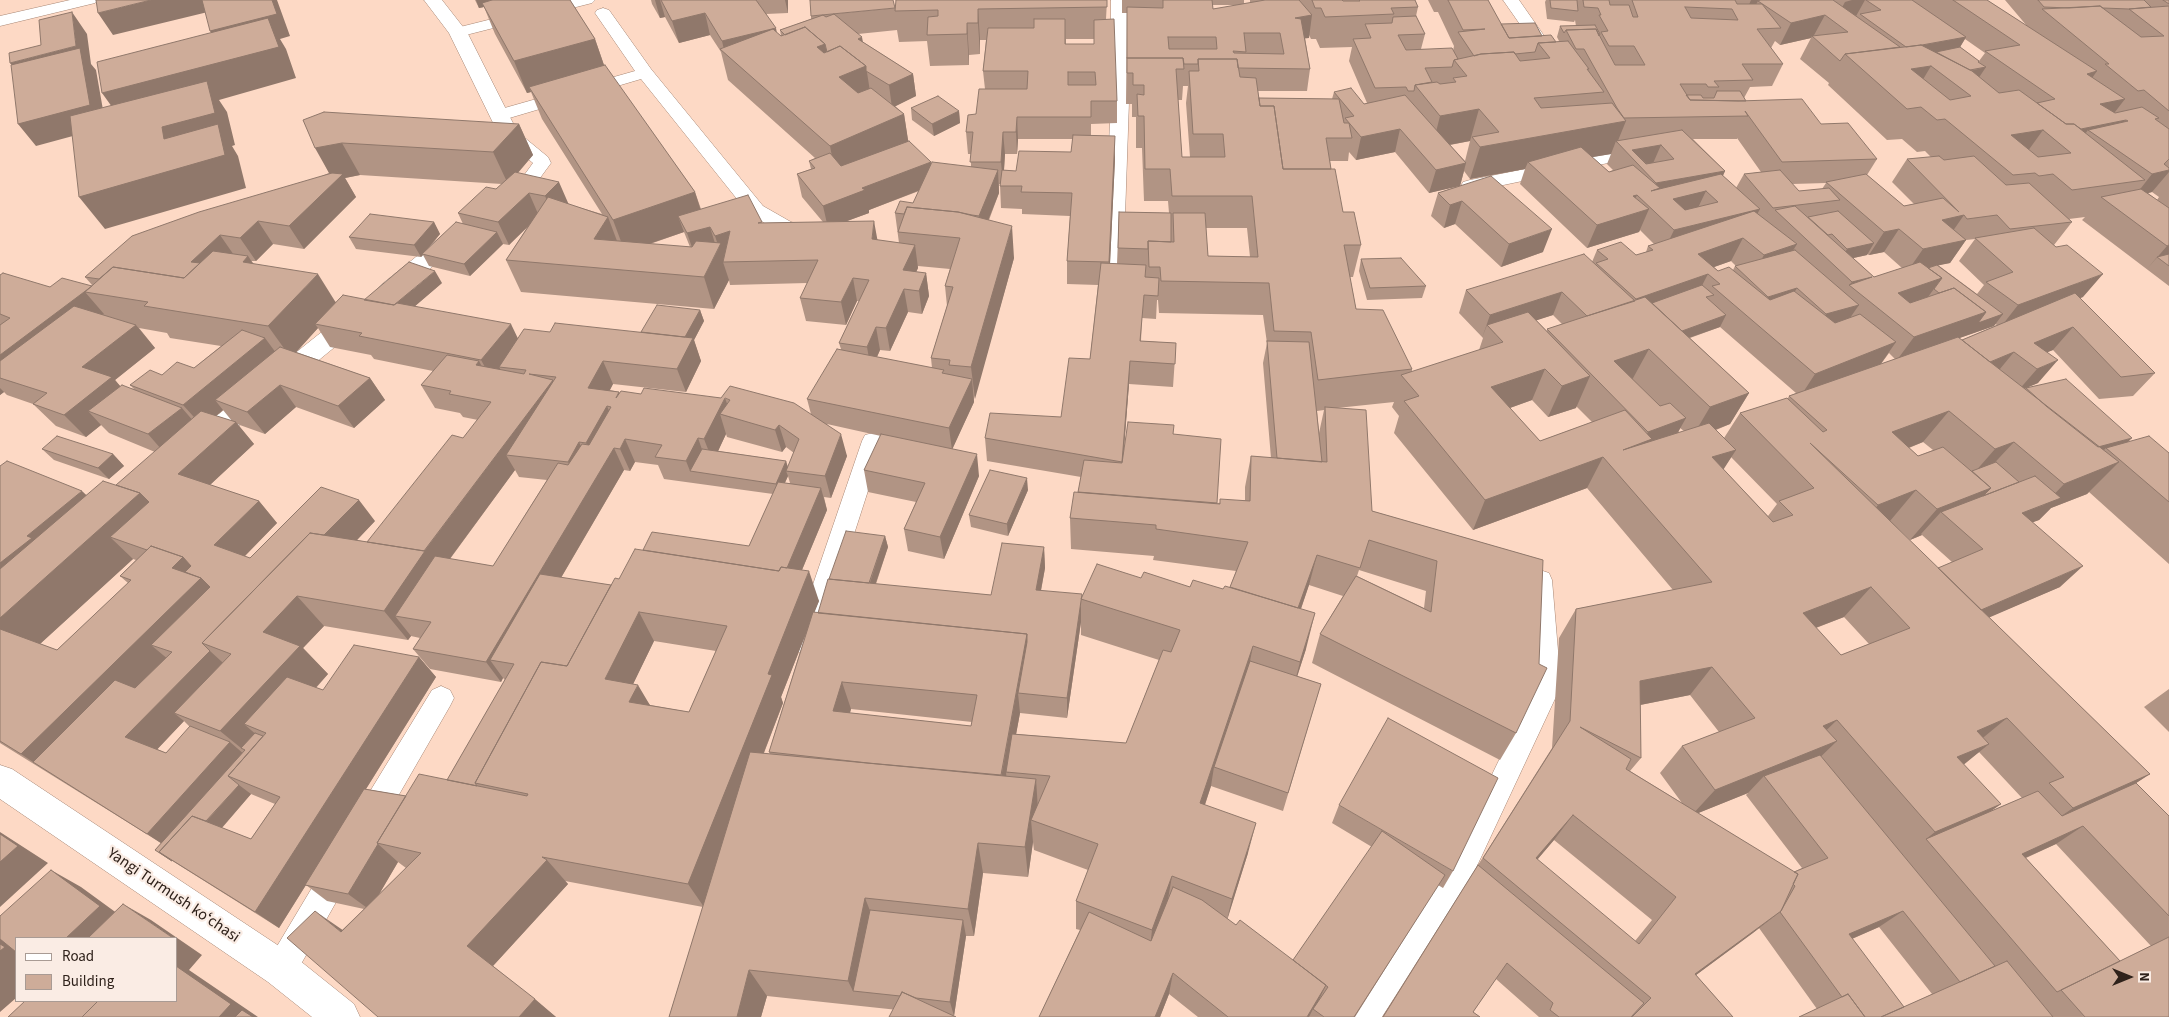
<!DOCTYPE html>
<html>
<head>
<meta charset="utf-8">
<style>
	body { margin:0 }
	#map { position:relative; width:2169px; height:1017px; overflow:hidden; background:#fdd9c5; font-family:"Source Sans 3",sans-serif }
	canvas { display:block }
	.legend { position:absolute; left:15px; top:937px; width:162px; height:65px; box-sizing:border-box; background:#faece4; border:1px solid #a99b94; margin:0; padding:6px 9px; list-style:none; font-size:15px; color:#2f221b }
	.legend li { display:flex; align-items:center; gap:10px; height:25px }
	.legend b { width:25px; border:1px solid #a99b94 }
	.north { position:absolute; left:2104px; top:952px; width:50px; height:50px; -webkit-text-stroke:4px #faece4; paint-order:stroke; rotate:90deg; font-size:14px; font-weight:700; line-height:20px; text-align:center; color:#2f221b }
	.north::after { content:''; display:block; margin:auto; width:18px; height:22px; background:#2f221b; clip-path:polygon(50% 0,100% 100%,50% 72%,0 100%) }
</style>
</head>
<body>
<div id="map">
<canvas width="2169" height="1017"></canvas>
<ul class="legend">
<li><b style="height:6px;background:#fff"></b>Road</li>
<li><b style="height:14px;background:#ceac99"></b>Building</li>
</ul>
<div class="north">N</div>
</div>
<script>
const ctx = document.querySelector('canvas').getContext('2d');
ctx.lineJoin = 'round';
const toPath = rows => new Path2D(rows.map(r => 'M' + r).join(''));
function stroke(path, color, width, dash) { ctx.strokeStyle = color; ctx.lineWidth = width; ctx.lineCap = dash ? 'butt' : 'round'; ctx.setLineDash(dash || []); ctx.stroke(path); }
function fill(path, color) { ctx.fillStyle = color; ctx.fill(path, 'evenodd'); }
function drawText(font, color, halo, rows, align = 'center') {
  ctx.font = font + ' "Source Sans 3",sans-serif'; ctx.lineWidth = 4.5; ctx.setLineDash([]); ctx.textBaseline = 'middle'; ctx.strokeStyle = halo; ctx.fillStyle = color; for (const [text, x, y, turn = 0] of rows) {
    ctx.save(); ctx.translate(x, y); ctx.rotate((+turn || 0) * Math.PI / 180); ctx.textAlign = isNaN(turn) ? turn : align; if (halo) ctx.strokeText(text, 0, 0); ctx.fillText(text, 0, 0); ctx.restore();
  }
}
const service = toPath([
	[70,0,98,0,95,3,0,26,0,16,70,0],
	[568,0,595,0,592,3,458,37,452,35,450,32,452,29,568,0],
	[1111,0,1127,0,1129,101,1123,273,1120,278,1113,279,1106,278,1103,273,1111,101,1111,0],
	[1503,0,1519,0,1554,50,1552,53,1540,53,1503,0],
	[603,8,609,10,651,69,763,206,791,222,816,229,819,233,816,237,809,239,777,230,749,214,641,79,506,119,500,120,494,119,491,115,494,111,635,71,595,13,597,10,603,8],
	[508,128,514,129,548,157,551,163,540,178,534,179,528,178,525,174,533,163,502,137,499,133,502,129,508,128],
	[1621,150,1627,151,1630,155,1627,159,1470,192,1463,190,1461,186,1463,182,1470,180,1621,150],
	[873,433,881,435,884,441,819,643,815,651,806,654,797,651,793,643,862,441,865,435,873,433],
	[1540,570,1549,573,1552,580,1561,686,1469,883,1382,1017,1347,1017,1352,1006,1449,863,1535,686,1528,580,1531,573,1540,570],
	[441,686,450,690,454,698,450,706,378,831,368,835,358,831,354,821,358,811,432,690,441,686],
	[338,857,348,861,353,871,348,881,292,980,281,985,270,980,265,969,270,958,328,861,338,857]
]);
const minor = toPath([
	[424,0,442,0,467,32,518,133,515,137,508,139,501,137,498,133,449,33,424,0],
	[455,230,463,232,466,237,463,242,397,295,389,298,381,295,377,290,381,285,447,232,455,230],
	[356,309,364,311,368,317,364,323,208,451,199,454,190,451,186,444,190,437,348,311,356,309],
	[0,765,12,769,294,956,354,1004,360,1017,312,1017,268,982,0,799,0,765]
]);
stroke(service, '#a78674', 1);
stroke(minor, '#a78674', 1);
fill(service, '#fff');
fill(minor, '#fff');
fill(toPath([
	[475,0,570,0,595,39,604,65,695,192,701,209,762,223,823,222,802,197,797,174,811,169,809,161,815,158,728,80,721,52,710,35,679,43,665,17,660,18,652,4,651,0,788,0,788,13,766,14,777,33,781,36,780,30,811,19,811,16,895,8,1107,0,1106,19,1117,101,1117,123,1091,124,1091,136,1115,159,1110,263,1117,264,1119,212,1169,213,1168,201,1144,201,1142,148,1136,148,1136,117,1132,117,1132,104,1126,104,1127,13,1122,13,1122,0,1244,0,1244,4,1250,3,1250,0,1415,0,1418,7,1416,16,1425,34,1421,49,1453,51,1454,46,1438,12,1434,12,1428,0,1488,0,1501,24,1542,36,1556,42,1559,41,1557,37,1560,26,1576,26,1575,20,1574,22,1547,19,1545,2,1546,0,1987,0,2027,26,2005,0,1999,0,2169,0,2169,286,2082,220,2085,217,2069,219,2072,222,2054,245,2083,297,2080,298,2155,373,2133,396,2099,399,2053,350,2047,352,2038,383,2028,387,2129,442,2169,453,2169,564,2089,492,2087,494,2051,508,2039,520,2032,522,2060,587,1989,617,2150,774,2136,783,2169,816,2169,1017,1799,1017,1817,1009,1759,928,1696,975,1733,1017,1539,1017,1496,979,1473,1012,1480,1017,1382,1017,1552,748,1559,638,1576,609,1673,590,1587,488,1473,530,1394,433,1399,416,1392,407,1394,402,1337,408,1372,511,1543,560,1516,733,1500,760,1312,663,1320,634,1343,596,1309,585,1301,609,1306,649,1297,676,1321,684,1283,811,1211,786,1205,805,1248,853,1227,919,1236,925,1293,960,1372,847,1332,823,1339,805,1453,871,1443,888,1438,885,1355,1017,1309,1017,1310,1015,1309,1017,1198,1017,1169,994,1160,1017,1039,1017,1080,930,1076,929,1076,901,1088,870,1034,850,1033,842,1028,877,983,873,974,936,966,936,954,1016,767,996,761,1017,669,1017,703,907,565,881,568,884,493,966,556,1017,378,1017,342,930,364,909,327,901,306,885,279,928,155,850,161,843,0,743,0,466,86,495,116,485,155,452,109,433,101,425,86,437,56,426,33,404,7,395,4,392,0,395,0,275,50,287,92,286,92,285,85,277,329,173,303,120,519,124,533,155,518,173,568,204,602,214,542,119,531,92,527,93,495,34,484,7,479,8],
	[1213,5,1238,5,1213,9],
	[897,30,899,42,927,41,930,66,969,65,969,55,980,54,980,40,986,40,983,71,985,89,976,114,966,132,968,154,971,154,971,167,931,165,908,141,904,114,895,106,916,96,913,74,863,42,858,34],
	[1309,35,1311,39,1316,39,1320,48,1352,47,1349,61,1367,103,1364,104,1334,92,1332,99,1259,98,1258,91,1307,91,1310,69,1305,38,1309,38],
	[1811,38,1800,59,1829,83,1828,85,1887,140,1902,139,1917,152,1925,151,1931,157,1907,159,1892,182,1914,204,1904,206,1867,175,1877,159,1821,124,1746,101,1744,98,1750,87,1772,86,1783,64,1771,48,1775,41,1780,45],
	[1066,39,1094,39,1094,44,1066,44],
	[1965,39,1985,53,1979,61,1960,47],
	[1183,86,1188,86,1186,103,1190,157,1182,157,1178,100,1182,100],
	[1737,138,1761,172,1744,174,1736,188,1723,176,1725,171,1693,139,1737,139],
	[1018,139,1073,139,1071,152,1016,171,1004,170,1005,154,1017,154],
	[1470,141,1465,161,1450,145],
	[1349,152,1356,160,1395,152,1429,193,1458,186,1438,193,1431,216,1444,228,1455,224,1501,267,1543,252,1460,186,1464,171,1470,179,1525,169,1520,184,1587,248,1639,232,1640,230,1654,244,1648,246,1646,252,1636,255,1597,250,1592,262,1466,290,1459,313,1483,338,1479,350,1412,372,1412,369,1356,309,1350,277,1353,277,1361,245,1343,212,1331,169,1330,161,1348,161],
	[1611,154,1607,164,1613,170,1609,172,1592,157],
	[360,175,502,184,496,189,458,213,463,224,429,248,440,234,434,222,349,237,356,249,421,257,423,255,429,266,470,276,503,244,509,245,530,223,506,260,521,292,714,309,729,280,730,285,807,283,800,298,806,321,846,325,857,301,859,301,839,343,841,349,807,399,811,414,721,398,620,393,619,392,610,390,613,384,686,392,701,361,694,340,704,321,700,310,641,332,550,332,518,338,415,306,442,283,364,300,336,302,254,264,251,261,256,261,273,244,304,249,356,197,345,178],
	[1826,183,1822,189,1799,191,1792,184],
	[999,184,1000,184,1001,208,1022,209,1022,214,1070,216,1067,261,1067,284,1098,285,1090,359,1061,417,985,438,987,461,1081,477,1078,492,1070,518,1071,549,1154,556,1153,560,1236,571,1230,587,1223,589,1190,587,1141,578,1082,597,1041,591,1045,568,1044,547,991,595,876,584,888,547,885,536,818,613,814,612,819,601,802,570,827,510,824,497,831,498,847,456,827,424,881,436,864,470,868,492,916,502,904,529,908,551,944,559,979,476,952,449,974,402,974,399,1014,258,989,220,999,193],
	[919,191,913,203,895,213,899,243,878,240,847,221,869,213,869,210],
	[2152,192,2159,197,2157,200,2148,193],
	[1206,228,1247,228,1250,257,1208,256],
	[684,232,690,247,650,244],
	[1975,239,1959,261,1984,285,1977,294,1938,265,1950,263,1966,240],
	[1884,252,1902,268,1874,277,1853,258,1867,255,1867,254,1869,255],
	[1731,261,1736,266,1735,266,1733,270,1718,271,1714,267],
	[918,266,950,269,945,286,947,306,931,358,932,368,877,357,880,350,890,351,908,312,922,314,929,296,926,273,916,272,918,268],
	[1157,300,1158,300,1159,313,1263,315,1267,343,1263,363,1271,458,1251,456,1245,487,1245,500,1217,503,1173,434,1123,462,1129,384,1173,387,1176,343,1141,341,1142,318,1156,319],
	[1553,315,1562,324,1547,329,1547,331,1536,320],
	[1995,324,1997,325,1962,340,1959,338,1994,326],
	[1720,327,1796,393,1789,396,1788,398,1740,413,1724,438,1716,430,1730,424,1749,393,1690,338],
	[139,328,167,333,170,338,221,346,194,368,162,375,130,385,134,389,120,386,115,380,155,348],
	[318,328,330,347,371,355,374,359,433,371,421,385,435,408,460,413,463,417,478,420,463,438,367,542,357,540,375,521,250,558,245,556,277,523,259,501,210,485,254,444,237,424,265,434,296,407,354,428,385,400,370,378,296,352],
	[1889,353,1895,359,1881,364],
	[1532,400,1548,417,1576,408,1576,406,1592,422,1540,441,1510,408],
	[223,410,232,421,216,416],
	[1324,410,1319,433,1317,411],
	[1680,428,1684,431,1678,433],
	[726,434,727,437,782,452,786,447,794,453,788,467,786,461,718,451],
	[1923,442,1933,450,1918,456,1909,448],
	[1731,457,1777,504,1768,516,1723,469],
	[635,462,658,465,664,479,773,494,749,546,643,550,619,579,611,585,561,578,624,470,630,471],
	[515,470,519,477,547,480,493,566,450,559],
	[788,476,790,483,785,483],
	[1893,524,1910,540,1922,535,1952,562,1938,568],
	[133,559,136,560,120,576,128,583,57,650,40,644],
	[1359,570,1426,591,1424,608,1357,576],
	[1844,617,1869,644,1841,655,1816,628],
	[1081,622,1081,635,1159,660,1126,743,1016,734,1020,713,1067,718],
	[324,626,408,640,411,636,420,638,413,649,430,669,501,682,503,678,505,680,447,780,406,796,366,789,436,677,419,657,323,690,316,688,328,674,303,648],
	[806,633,769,752,770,754,764,753,783,703,781,697],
	[654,641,716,651,689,712,650,705,633,684],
	[1690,695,1719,732,1682,746,1660,773,1682,803,1630,771,1641,758,1640,705],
	[851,709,972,722,971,726,850,713],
	[184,721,190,727,166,753,157,749],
	[1979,752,2022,798,1991,811,2001,804,1963,764],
	[1748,793,1746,795,1802,868,1794,872,1698,813],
	[251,794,275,804,251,839,222,828],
	[1554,840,1652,920,1635,941,1537,860],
	[2056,844,2151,946,2120,961,2026,858],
	[398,862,406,868,379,894],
	[1879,927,1932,994,1904,1007,1852,939],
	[911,108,959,111,960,123,934,136,912,120],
	[1361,259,1426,286,1422,298,1367,300,1359,271],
	[42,449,113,454,124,466,109,479,54,460],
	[1028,490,1008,536,971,527,969,515],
	[2169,689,2169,732,2144,707]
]), '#b19484');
fill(toPath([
	[151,0,205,0,212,11,113,35,98,13],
	[272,0,277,0,290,36,280,39,286,49,296,78,219,100,227,112,235,145,232,146,238,156,246,188,105,229,79,197,125,125,102,93,224,53,210,31],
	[476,0,510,0,482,3,484,7,479,8],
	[655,0,660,0,665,17,660,18],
	[785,0,788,0,788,13],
	[1751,0,1799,0,1758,1,1752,12,1745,14],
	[1852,0,1865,0,1855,18,1834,22,1845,2],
	[978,9,980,40,980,54,978,23],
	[72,12,87,34,91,64,96,70,106,127,36,146,18,124,27,85,10,63,76,46],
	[705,13,710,35,679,43,672,21],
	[1312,15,1309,38,1292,40,1295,18],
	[1825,15,1813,37,1812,36,1811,38,1780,45,1791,23],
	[967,23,969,55,969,65,967,34],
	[776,28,780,50,725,54,722,41],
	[862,37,866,59,858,39],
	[1966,37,1953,59,1908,48],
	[595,39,606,71,529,87,531,92,527,93,514,61],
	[825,44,831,75,817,47],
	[866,66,871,98,845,109,839,77],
	[1931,66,1912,98,1911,69],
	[1986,67,1978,79,1944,76,1974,70],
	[2097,71,2081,94,2087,74],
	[913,74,916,96,892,108,889,85],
	[2125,99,2108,121,2100,104],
	[1479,109,1470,141,1432,148,1440,116],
	[959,111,960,123,934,136,932,124],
	[904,114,909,146,836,178,830,146],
	[1017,117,1018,139,1017,154,1016,132],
	[2126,120,2108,143,2088,130,2073,150,2062,133],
	[1626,121,1617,143,1616,141,1611,154,1534,167,1528,162,1525,169,1470,179,1480,147],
	[519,124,533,155,508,184,493,152],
	[1400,129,1395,152,1356,160,1361,137],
	[2043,130,2020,162,2011,135],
	[1003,132,1005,154,1003,184,1001,162],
	[1115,136,1115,159,1109,285,1109,262],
	[342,143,360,175,345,178,356,197,304,249,289,226,333,180,315,148],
	[1661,145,1651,168,1632,150],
	[931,162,933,185,869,210,869,213,828,228,823,206,862,188],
	[1466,163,1460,186,1429,193,1436,170],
	[998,170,999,193,981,238,979,216],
	[2169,170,2169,172,2152,192,2134,197,2152,174],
	[1725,171,1714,193,1706,191,1695,214,1646,203,1656,183],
	[559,182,569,205,555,219,545,196],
	[695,192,705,224,678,216,684,232,625,252,613,220],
	[529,193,539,216,509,245,498,222],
	[1637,195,1627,216,1649,209,1639,232,1587,248,1597,225,1633,196],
	[1462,201,1455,224,1444,228,1450,205],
	[1760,209,1748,231,1663,253,1674,230],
	[1964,215,1948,238,1942,220],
	[608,217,620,249,594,239],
	[258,221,273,244,256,261,240,238],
	[874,221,878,243,872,239],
	[434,222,440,234,423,254,422,254,423,255,421,257,414,245],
	[1012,226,1014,258,975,399,971,367],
	[710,227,717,250,695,256,687,233],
	[1552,229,1543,252,1501,267,1509,244],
	[1899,229,1884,252,1869,255,1884,232],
	[730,231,723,262,729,280,714,309,704,277,719,248,715,236],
	[497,232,503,244,470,276,464,264],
	[220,235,236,258,220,274,191,262],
	[1743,238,1731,261,1686,277,1698,254],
	[1966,240,1950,263,1907,272,1923,249],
	[1874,243,1867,255,1840,261,1847,249],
	[1797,244,1783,267,1751,278,1764,255],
	[915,245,918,268,908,289,903,270],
	[2169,245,2169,264,2157,257,2147,269,2167,246],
	[248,256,270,288,243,262],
	[435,271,442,283,393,325,385,313],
	[926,273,929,296,922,314,919,291],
	[318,274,338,306,315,324,318,328,291,358,268,326],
	[1708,274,1696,297,1631,310,1636,299],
	[2103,274,2083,297,2000,328,2018,305],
	[1872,277,1849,285,1852,282],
	[853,278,857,301,846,325,841,302],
	[1942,278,1925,301,1884,313,1898,293],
	[92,286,85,292,104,314,15,383,0,378,0,355],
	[1797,288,1783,311,1754,320,1768,297],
	[904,289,908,312,890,351,886,328],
	[1562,292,1553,315,1495,334,1487,325,1482,338,1490,315],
	[1859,305,1843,328,1811,337,1826,314],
	[700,310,704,321,694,340,701,361,686,392,677,369,680,345],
	[1986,312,2003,314,1994,326,1897,360,1914,337],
	[1726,315,1720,327,1674,343,1680,332],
	[511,324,522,347,499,367,502,372,494,383,481,360],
	[136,325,155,348,115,380,132,400,88,411,101,425,86,437,64,415,82,367],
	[876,327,880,350,871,370,867,347],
	[2073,327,2053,350,2026,361,2034,343],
	[265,338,282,361,215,400,223,410,203,427,183,405],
	[1896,342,1880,365,1800,397,1815,374],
	[1649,349,1632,380,1614,361],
	[2014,352,1995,375,1984,365],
	[2058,360,2038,383,2017,392,2037,369],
	[479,361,491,384,476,365],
	[603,361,613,384,599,410,588,388],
	[1130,361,1129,384,1121,485,1122,462],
	[1545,369,1532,400,1479,419,1491,387],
	[1590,376,1576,408,1548,417,1562,386],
	[370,378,385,400,354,428,338,406],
	[972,379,974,402,952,450,949,428],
	[553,380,564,402,506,455,515,470,440,572,395,616,411,636,408,640,384,611,420,557],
	[280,385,296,407,265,434,247,412],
	[0,388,4,392,0,395],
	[1749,393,1730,424,1691,439,1710,407],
	[725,398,732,418,720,414,726,434,713,462,704,439],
	[607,406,617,429,597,466,586,443],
	[182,408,201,430,168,457,148,434],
	[1949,411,1923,442,1867,464,1892,432],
	[1686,418,1668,450,1623,450,1642,443,1648,432],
	[236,422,254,444,198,496,178,474],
	[779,425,786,447,782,452,775,430],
	[841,434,847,456,831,498,825,476],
	[698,438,706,461,690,471,686,461],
	[2132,438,2115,455,2106,448,2088,466,2092,448],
	[625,439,635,462,630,471,620,449],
	[579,442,590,465,579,484,568,462],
	[2014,442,1985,473,1967,481,1995,449],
	[614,448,624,470,511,663,490,660,503,678,501,682,486,662],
	[1736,450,1716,481,1712,457],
	[113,454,124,466,109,479,98,468],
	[977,454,979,476,944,559,940,537],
	[1603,457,1587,488,1473,530,1485,500],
	[786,461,789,472,786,471,788,476,779,495,776,484],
	[2119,462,2087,494,2051,508,2039,520,2000,535,2022,513,2044,505,2064,484],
	[1027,478,1028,490,1008,536,1007,524],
	[821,488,827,510,789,601,782,580],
	[1991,488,1973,507,1941,512,1921,534,1922,535,1910,540,1937,509],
	[1916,490,1890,521,1853,536,1878,505],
	[82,491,105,513,0,606,0,563,27,536],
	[140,493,170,524,110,537,133,559,29,654,0,632,0,618],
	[359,500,375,521,303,597,297,596,324,626,303,648,328,674,271,737,266,733,244,724,266,743,245,750,241,748,220,731,231,654,213,647],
	[259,501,277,523,234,567,214,545],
	[885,536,888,547,869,603,867,592],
	[1044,547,1045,568,1037,611,1036,590],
	[1317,555,1309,585,1289,643,1296,613],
	[183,557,213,587,151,645,175,665,33,762,21,754,172,568],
	[2083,566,2060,587,1951,634,1972,614],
	[809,571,819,601,781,697,783,703,704,907,688,884,768,674],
	[1871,587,1844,617,1778,642,1803,613],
	[1081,601,1081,622,1067,718,1067,698],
	[639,612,654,641,622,707,605,679],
	[1315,613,1306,649,1291,696,1300,662],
	[1027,634,1029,663,1018,693,1020,713,1009,773,1006,772,1007,784,1001,778],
	[1253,646,1246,681,1214,767,1211,786,1195,834,1200,803],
	[210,651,232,671,174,713,184,721,151,756,125,737],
	[419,657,436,677,279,928,255,912],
	[1712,667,1690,695,1620,709,1640,681],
	[842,682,851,709,842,739,833,711],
	[638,685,654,712,629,702],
	[2007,718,1973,746,1977,731],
	[1837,720,1809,747,1823,726],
	[1837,741,1809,768,1764,776,1748,793,1691,816,1715,790],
	[230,742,253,762,228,776,173,851,147,834],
	[1989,744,1956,771,1957,757],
	[2150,774,2110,800,2035,834,2073,808],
	[1036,779,1038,810,1031,820,1033,842,1028,877,1025,847],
	[239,785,251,794,186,869,172,860],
	[2001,804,1965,829,1926,839,1935,832],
	[1573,815,1554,840,1518,882,1536,858],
	[1256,823,1248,853,1225,927,1232,899],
	[2083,826,2056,844,1996,871,2022,854],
	[0,832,48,863,0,907],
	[978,843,983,873,974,936,968,909],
	[378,844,398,862,370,910,348,894],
	[547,860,568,884,492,967,467,946],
	[51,870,81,887,129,922,112,938,66,938],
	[1172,876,1167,905,1149,957,1152,930],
	[865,898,876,926,853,991,848,981],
	[123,904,151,920,202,955,189,970,258,1017,219,1017,176,983,176,938,173,938],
	[315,911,347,933,341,932],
	[1781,911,1753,933,1669,995,1695,974],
	[1903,911,1879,927,1826,950,1849,934],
	[963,920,966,936,954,1016,950,1002],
	[0,934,16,945,16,998,0,1012],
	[749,970,767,996,761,1017,737,1017],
	[1173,973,1169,994,1160,1017,1155,1017],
	[1326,985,1316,1006,1313,1009,1309,1017,1307,1017],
	[535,999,556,1017,519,1017]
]), '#90786b');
const building = toPath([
	[96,0,151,0,98,13,96,0],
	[202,0,272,0,277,14,210,31,202,0],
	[492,0,570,0,595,39,514,61,482,3,492,0],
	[661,0,756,0,776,28,722,41,705,13,672,21,661,0],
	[810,0,893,0,895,8,811,16,810,0],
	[896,0,1107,0,1107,7,978,9,978,23,967,23,967,34,927,35,928,17,938,16,938,10,895,11,896,0],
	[1163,0,1212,0,1213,9,1265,0,1299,0,1312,15,1295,18,1301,19,1310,69,1238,68,1237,59,1198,59,1198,64,1184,64,1183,58,1127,58,1127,7,1163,8,1163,0],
	[1244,33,1280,33,1284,54,1234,53,1233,51,1246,52,1244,33],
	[1168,37,1216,37,1217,49,1169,49,1168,37],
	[1312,0,1342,0,1343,1,1360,1,1359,0,1415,0,1418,7,1391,8,1394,14,1325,17,1321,8,1315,8,1312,0],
	[1448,0,1488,0,1509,38,1551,35,1556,42,1538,43,1535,52,1515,54,1514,52,1481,54,1474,56,1458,32,1485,29,1463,30,1448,0],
	[1550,0,1577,0,1578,11,1551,8,1550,0],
	[1583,0,1609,0,1610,5,1629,5,1633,17,1638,17,1632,0,1735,0,1737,4,1762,4,1781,28,1757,29,1783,64,1742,64,1753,80,1714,81,1719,87,1708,87,1706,84,1680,84,1690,100,1738,101,1802,99,1821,124,1848,123,1877,159,1782,162,1745,111,1748,116,1624,118,1617,108,1584,49,1576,49,1566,30,1596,29,1615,65,1645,65,1634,46,1609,46,1601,32,1608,31,1599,15,1601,15,1598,8,1584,7,1583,0],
	[1685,7,1732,9,1738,20,1691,18,1685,7],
	[1760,0,1833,0,1900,47,1845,54,1840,61,1812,36,1848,32,1825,15,1791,23,1758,1,1760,0],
	[1866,0,1912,0,1966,37,1922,45,1921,45,1906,47,1860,14,1881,10,1866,0],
	[1953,0,1987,0,2097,71,2087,74,2125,99,2100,104,2115,113,2142,107,2159,118,2155,119,2169,129,2169,159,2164,164,2169,168,2169,170,2152,174,2088,130,2128,121,2126,120,2081,129,2074,124,2066,124,2037,103,2055,99,1985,51,2020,45,1953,0],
	[2038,0,2144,0,2151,7,2129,9,2103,8,2100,6,2069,8,2044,7,2038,0],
	[2163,0,2169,0,2169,4,2163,0],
	[2100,6,2141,37,2164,36,2129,9,2169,6,2169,111,2144,90,2138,91,2105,64,2109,64,2042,9,2100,6],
	[72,12,76,46,10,63,9,53,41,45,39,20,72,12],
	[834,14,862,37,858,39,913,74,889,85,866,71,866,66,840,46,827,52,825,44,805,27,785,35,780,30,823,15,826,17,834,14],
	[1416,16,1425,34,1398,35,1406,50,1452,48,1458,59,1454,60,1452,67,1425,68,1432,82,1415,85,1414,91,1408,91,1406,87,1375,88,1353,39,1371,38,1365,24,1392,23,1393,17,1416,16],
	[268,18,279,47,102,93,97,62,268,18],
	[1034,19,1065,19,1065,44,1094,44,1094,20,1114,19,1117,101,1091,101,1091,117,1017,117,1016,132,1003,132,1001,162,970,162,973,132,966,132,968,115,976,114,979,89,1027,89,1028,71,983,71,988,28,1034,28,1034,19],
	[1068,72,1095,72,1096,85,1068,85,1068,72],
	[1535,23,1542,36,1509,38,1501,24,1535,23],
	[1595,25,1600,34,1599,36,1596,29,1566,30,1564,33,1560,26,1595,25],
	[805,27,825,44,817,47,824,53,840,46,866,66,839,77,858,93,871,88,904,114,830,146,720,49,773,29,781,36,805,27],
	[1568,41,1589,69,1587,69,1604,92,1534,98,1541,108,1612,103,1626,121,1480,147,1472,137,1499,132,1479,109,1440,116,1415,85,1437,82,1440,84,1456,82,1453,78,1467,76,1454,60,1481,54,1514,52,1520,61,1550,58,1538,43,1568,41],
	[1921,45,1972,71,1999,93,2019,90,2066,124,2074,124,2145,180,2072,190,2053,174,2039,176,2035,173,2013,175,1945,119,1937,120,1921,107,1907,109,1845,54,1921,45],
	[1931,66,1971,96,1950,100,1911,69,1931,66],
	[2043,130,2071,153,2038,157,2011,135,2043,130],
	[1960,47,1979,61,1978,62,1986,67,1970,70,1936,52,1960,47],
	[80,48,90,105,18,124,11,65,80,48],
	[1127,58,1183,58,1184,69,1176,69,1182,157,1225,157,1223,134,1193,134,1189,71,1199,71,1198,59,1237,59,1240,77,1256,78,1260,106,1274,106,1283,169,1335,169,1343,212,1354,212,1361,245,1344,245,1356,309,1383,310,1412,369,1318,380,1311,332,1274,331,1269,283,1161,281,1160,267,1149,267,1148,241,1174,242,1173,213,1205,213,1208,256,1258,257,1252,196,1172,196,1170,169,1145,169,1144,116,1138,116,1137,94,1144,95,1144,85,1133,85,1133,73,1127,73,1127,58],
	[605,65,695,192,613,220,529,87,605,65],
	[207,81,215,113,162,127,164,139,218,124,225,155,79,197,70,116,207,81],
	[1351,88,1364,104,1405,95,1466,163,1436,170,1400,129,1361,137,1345,118,1354,116,1334,92,1351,88],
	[1717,91,1740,91,1746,101,1690,100,1686,95,1701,95,1703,98,1714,98,1717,91],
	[938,96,959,111,932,124,911,108,938,96],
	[1259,98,1339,99,1344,123,1349,123,1352,138,1326,138,1331,169,1283,169,1274,106,1260,106,1259,98],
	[324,112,519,124,493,152,342,143,315,148,303,120,324,112],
	[1682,130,1725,171,1656,183,1616,141,1682,130],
	[1661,145,1674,159,1646,164,1632,150,1661,145],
	[1073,135,1115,136,1109,262,1067,261,1072,193,1021,192,1022,186,1000,186,1002,170,1016,171,1019,151,1071,152,1073,135],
	[909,141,931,162,862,188,865,190,823,206,797,174,815,168,809,161,830,153,841,166,909,141],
	[1581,147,1609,172,1633,165,1660,188,1651,191,1721,174,1760,209,1674,230,1637,195,1633,196,1649,209,1597,225,1528,162,1581,147],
	[1706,191,1718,202,1685,210,1673,199,1706,191],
	[1939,156,1944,160,1974,156,2006,185,2029,183,2072,222,2010,229,1997,215,1967,219,1964,215,1942,220,1966,240,1923,249,1899,229,1884,232,1826,182,1866,174,1904,206,1943,198,1959,212,1907,159,1939,156],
	[932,162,998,170,979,216,972,215,958,212,907,207,904,214,895,213,900,201,913,203,932,162],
	[1780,170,1799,191,1829,188,1840,200,1773,208,1744,174,1780,170],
	[515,172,559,182,545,196,529,193,498,222,458,213,486,187,496,189,515,172],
	[332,173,343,174,289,226,258,221,240,238,220,235,191,262,200,263,184,278,113,267,99,279,85,277,132,236,199,212,332,173],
	[1491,176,1552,229,1509,244,1462,201,1450,205,1438,193,1491,176],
	[2141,189,2169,208,2169,245,2167,246,2101,197,2141,189],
	[748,195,762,222,758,223,874,221,872,239,915,245,903,270,926,273,919,291,904,289,886,328,876,327,867,347,839,343,869,280,853,278,841,302,800,298,818,260,723,262,730,231,715,236,710,227,687,233,678,216,748,195],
	[548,197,608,217,594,239,692,247,696,241,721,243,704,277,506,260,548,197],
	[1795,206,1874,277,1920,262,1942,278,1898,293,1910,303,1954,288,1986,312,1914,337,1849,285,1872,277,1852,282,1775,210,1795,206],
	[907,207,958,212,1012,226,971,367,949,365,950,360,931,358,953,287,945,286,960,238,898,232,907,207],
	[1754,211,1797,244,1764,255,1743,238,1698,254,1718,271,1729,267,1770,300,1794,291,1835,323,1860,314,1896,342,1815,374,1712,286,1720,284,1708,274,1636,299,1596,263,1608,259,1597,250,1621,242,1636,255,1653,250,1648,246,1754,211],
	[1838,211,1874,243,1847,249,1832,234,1828,235,1808,217,1838,211],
	[1119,212,1171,213,1171,242,1148,241,1148,249,1118,248,1119,212],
	[370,214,434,222,414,245,349,237,370,214],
	[456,222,497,232,464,264,422,254,456,222],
	[2034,228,2056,247,2067,245,2103,274,2018,305,1986,282,2013,272,1975,238,2034,228],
	[1795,250,1859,305,1826,314,1797,288,1768,297,1735,266,1795,250],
	[213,251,248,256,243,262,318,274,268,326,144,306,148,302,85,292,113,267,184,278,213,251],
	[1584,254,1635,301,1587,316,1562,292,1490,315,1466,290,1584,254],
	[2169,254,2169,266,2157,257,2169,254],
	[1401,258,1426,286,1370,288,1361,259,1401,258],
	[409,262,435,271,394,305,364,300,409,262],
	[1101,263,1146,265,1145,277,1159,278,1158,296,1144,295,1140,341,1176,343,1175,364,1130,361,1122,462,985,438,990,413,1061,417,1069,358,1090,359,1101,263],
	[1937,265,2003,314,1978,323,1986,312,1954,288,1939,293,1934,289,1942,278,1928,268,1937,265],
	[3,273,50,287,62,278,92,286,0,355,0,325,10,318,0,314,0,275,3,273],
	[1702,285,1714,295,1706,297,1726,315,1682,331,1652,303,1702,285],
	[2075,293,2155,373,2121,377,2073,327,2034,343,2058,360,2037,369,2014,352,1990,362,1962,340,2075,293],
	[343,295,394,305,397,303,511,324,481,360,359,336,362,333,315,324,343,295],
	[1645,297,1749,393,1710,407,1649,349,1614,361,1660,406,1670,403,1686,418,1648,432,1547,329,1645,297],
	[657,305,700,310,685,337,641,332,657,305],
	[74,306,136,325,82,367,112,377,64,415,33,404,47,393,0,378,0,361,74,306],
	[1528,312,1590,376,1562,386,1545,369,1491,387,1540,441,1625,410,1652,439,1623,450,1709,423,1736,450,1712,457,1773,522,1793,515,1779,501,1814,488,1740,413,1787,398,1823,432,1827,430,1789,396,1958,337,2119,462,2064,484,2014,442,1995,449,1949,411,1892,432,1918,456,1943,447,1991,488,1937,509,1916,490,1878,505,1810,443,2150,774,2073,808,2049,783,2064,777,2007,718,1977,731,1989,744,1957,757,2001,804,1935,832,1837,720,1823,726,1837,741,1715,790,1682,746,1755,718,1712,667,1640,681,1641,758,1580,727,1631,759,1626,769,1798,874,1781,911,1695,974,1733,1017,1632,1017,1651,998,1483,858,1570,721,1576,609,1712,582,1603,457,1485,500,1404,401,1419,396,1401,375,1503,342,1487,325,1528,312],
	[1871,587,1910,628,1841,655,1803,613,1871,587],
	[1573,815,1676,897,1639,944,1536,858,1573,815],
	[555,323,693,338,677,369,603,361,588,388,619,392,616,398,621,391,641,394,644,388,721,398,730,386,794,403,841,434,825,476,786,471,799,439,779,425,775,430,720,414,730,400,725,398,704,439,698,438,686,461,655,457,662,445,625,439,620,449,614,448,486,662,413,649,431,622,395,616,435,556,493,566,558,463,568,465,582,444,589,445,611,407,607,406,586,443,579,442,568,462,506,455,556,377,529,374,553,380,424,551,367,542,452,435,463,438,491,402,449,394,451,391,421,385,447,355,479,361,476,365,524,374,526,370,499,367,524,329,550,332,555,323],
	[242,330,265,338,183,405,130,385,150,370,162,375,177,362,194,368,242,330],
	[1267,341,1309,342,1322,462,1277,458,1267,341],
	[280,347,370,378,338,406,280,385,247,412,215,400,280,347],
	[837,349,944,370,942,373,972,379,949,428,807,399,837,349],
	[2066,379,2132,438,2098,447,2046,406,2026,388,2066,379],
	[122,385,182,408,148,434,88,411,122,385],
	[1325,407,1366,410,1372,511,1543,560,1539,664,1547,668,1516,733,1320,634,1356,576,1431,612,1437,561,1369,540,1360,568,1317,555,1298,608,1230,587,1248,542,1156,529,1156,525,1070,518,1074,492,1220,504,1220,499,1250,501,1251,456,1327,462,1325,407],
	[201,411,236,422,178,474,259,501,214,545,250,558,321,487,359,500,324,535,310,533,202,643,210,651,125,737,166,753,190,726,230,742,147,834,33,762,115,680,135,688,172,652,151,645,210,587,201,578,185,572,191,566,183,557,151,546,147,550,110,537,149,502,140,493,116,485,201,411],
	[1128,422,1174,425,1173,434,1221,439,1217,503,1078,492,1084,460,1122,463,1128,422],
	[881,434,977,454,940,537,904,529,925,483,864,470,881,434],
	[57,436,113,454,98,468,42,449,57,436],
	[2149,436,2169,453,2169,502,2106,448,2149,436],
	[702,449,786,461,776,484,690,471,702,449],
	[7,461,82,491,27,536,32,538,0,563,0,466,7,461],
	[1996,462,2019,482,1983,496,1991,488,1972,471,1996,462],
	[990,470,1027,478,1007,524,969,515,990,470],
	[2035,476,2061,498,2022,513,2083,566,1981,610,1938,568,1983,549,1941,512,2035,476],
	[103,481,140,493,0,618,0,569,103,481],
	[778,482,821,488,787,568,781,567,779,571,643,550,652,532,749,546,778,482],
	[846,531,885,536,869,583,829,579,846,531],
	[310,533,425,551,384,611,297,596,263,632,300,646,220,731,174,713,231,654,202,643,310,533],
	[1002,543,1044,547,1036,590,1082,594,1067,698,1018,693,1027,642,1027,634,818,613,828,579,991,595,1002,543],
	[151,546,183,557,172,568,201,578,21,754,0,741,0,629,57,650,131,580,120,576,151,546],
	[635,549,779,571,781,567,809,571,768,674,772,675,688,884,542,857,547,860,467,946,535,999,519,1017,378,1017,287,938,315,911,341,932,421,853,377,843,419,774,527,796,528,794,475,783,541,662,567,666,615,578,619,579,635,549],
	[639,612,727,626,689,712,629,702,638,685,605,679,639,612],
	[1097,564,1141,578,1144,572,1190,587,1193,580,1223,589,1225,586,1315,613,1300,662,1253,646,1200,803,1256,823,1232,899,1172,876,1152,930,1076,901,1098,844,1031,820,1050,776,1006,772,1012,734,1126,743,1163,650,1171,652,1180,630,1081,599,1097,564],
	[540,574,611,585,567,666,541,662,475,783,477,786,447,780,514,664,490,660,540,574],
	[813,612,1027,634,1001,775,868,763,769,752,813,612],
	[842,682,977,695,971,726,833,711,842,682],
	[354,645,419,657,255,912,159,852,192,816,251,839,280,797,228,776,266,733,244,724,287,677,323,690,354,645],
	[1250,661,1321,684,1288,793,1214,767,1250,661],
	[1388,718,1498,778,1453,871,1339,805,1388,718],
	[255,733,263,736,228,776,239,785,206,821,192,816,159,852,172,861,155,850,245,750,241,748,255,733],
	[750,752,1036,779,1025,847,978,843,968,909,865,898,848,981,749,970,737,1017,669,1017,750,752],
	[1820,755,1995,966,1960,982,1903,911,1849,934,1904,1007,1881,1017,1865,1017,1848,994,1842,997,1780,912,1781,911,1786,902,1795,886,1793,884,1798,874,1794,872,1828,858,1764,776,1820,755],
	[2136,783,2169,816,2169,916,2083,826,2022,854,2120,961,2057,992,1926,839,2038,791,2062,816,2136,783],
	[364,789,406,796,377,843,378,844,348,894,305,885,364,789],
	[1382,831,1445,875,1354,1017,1324,1017,1313,1009,1328,987,1293,960,1382,831],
	[0,834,18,846,0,862,0,834],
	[1478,865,1644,1003,1631,1017,1559,1017,1550,1010,1553,1003,1507,963,1473,1012,1480,1017,1383,1017,1478,865],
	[51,870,100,906,66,938,16,938,16,952,0,939,0,916,51,870],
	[1173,887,1202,900,1236,925,1240,920,1326,985,1307,1017,1228,1017,1173,973,1155,1017,1039,1017,1089,912,1151,941,1173,887],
	[123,904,173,938,88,938,123,904],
	[870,910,963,920,950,1002,916,998,902,992,900,996,853,991,870,910],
	[2169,937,2169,1017,2085,1017,2061,990,2169,937],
	[0,944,5,947,0,951,0,944],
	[2007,961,2053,1017,1881,1017,2007,961],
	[176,966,231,1004,219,1017,82,1017,98,1001,176,1001,176,966],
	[902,992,956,1017,889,1017,902,992],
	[1848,994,1865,1017,1799,1017,1848,994],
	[25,1001,98,1001,82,1017,8,1017,25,1001],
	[242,1010,253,1017,235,1017,242,1010]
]);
fill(building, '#ceac99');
stroke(building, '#90786b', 1);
drawText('16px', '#2f221b', '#faece4', [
	["Yangi Turmush koʻchasi",173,896,34]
]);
</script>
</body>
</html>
